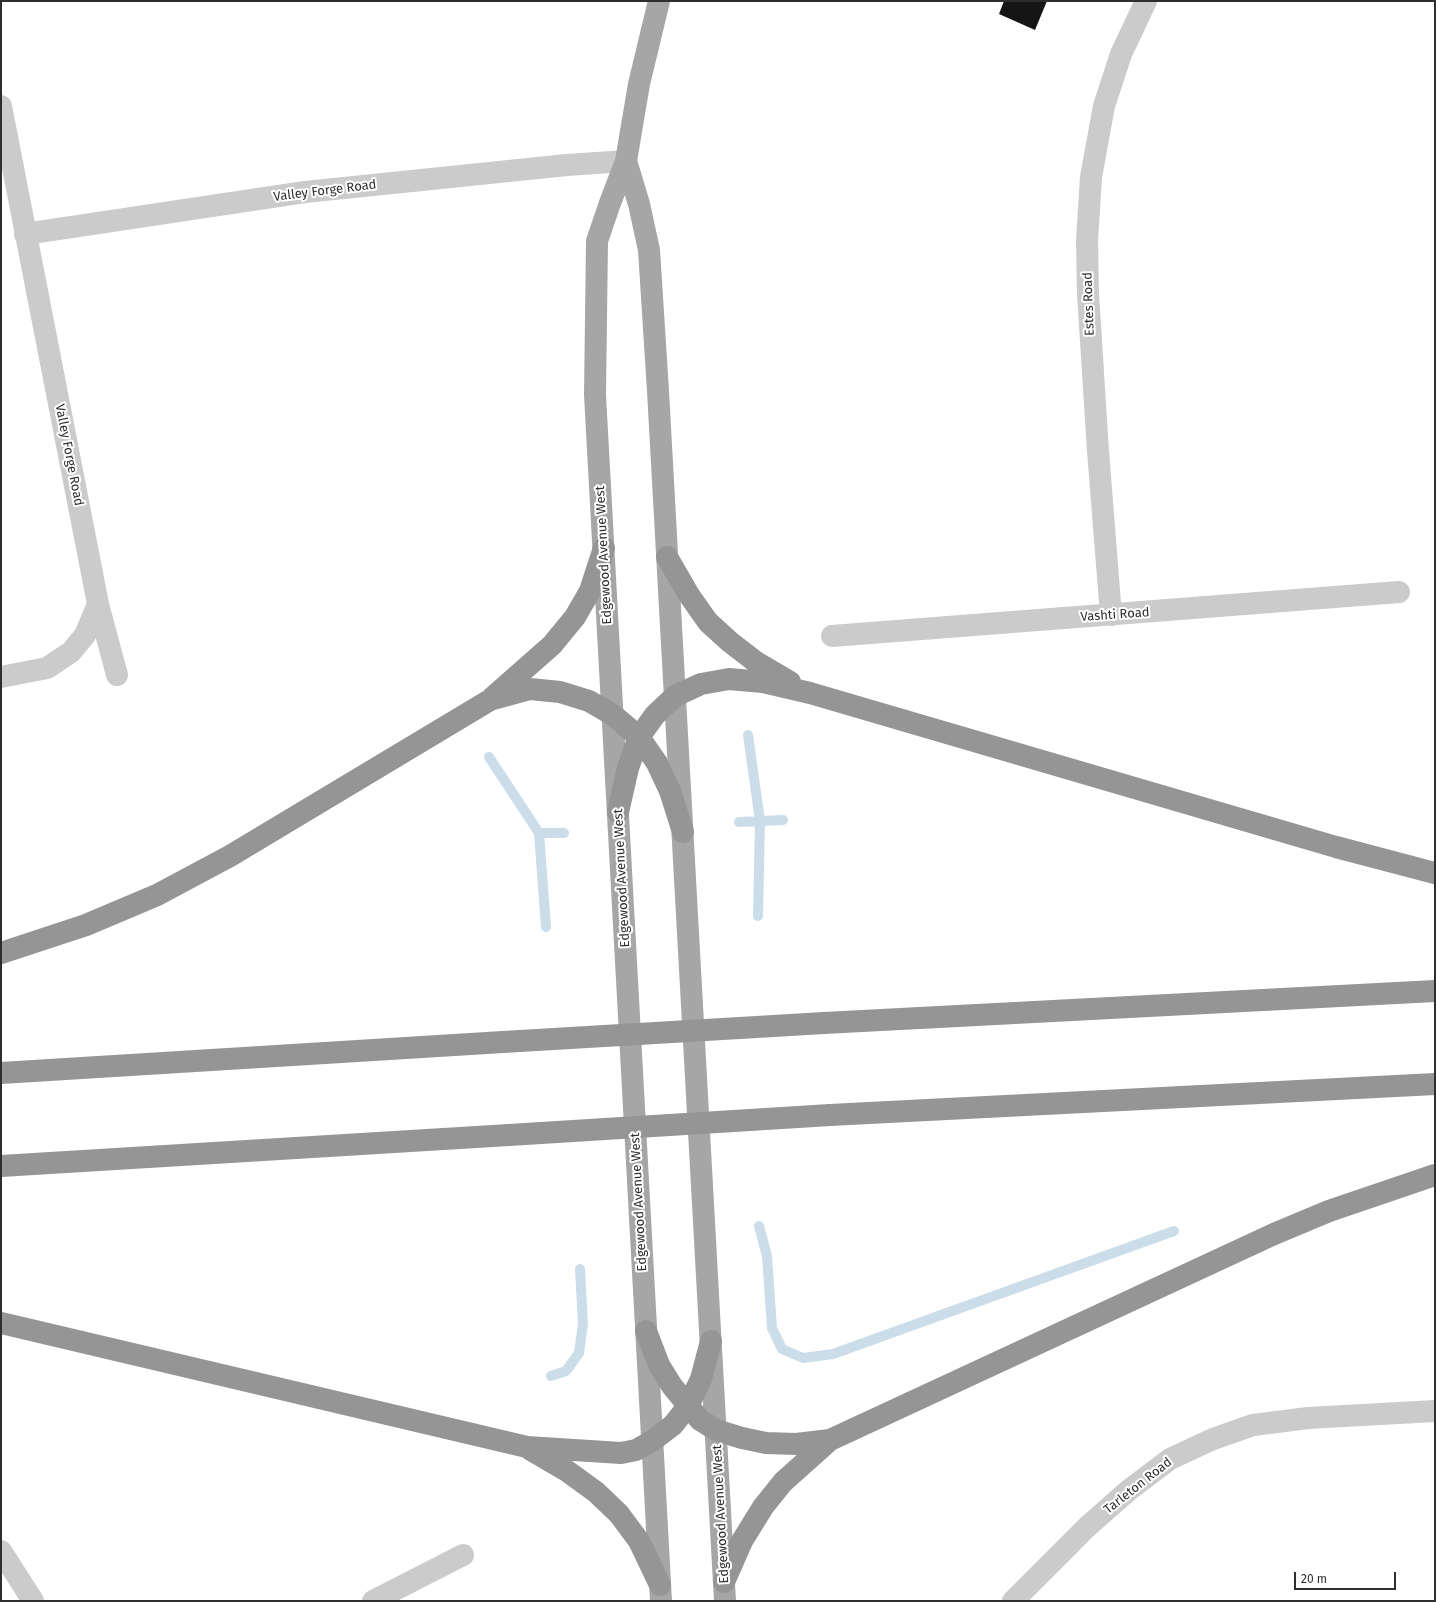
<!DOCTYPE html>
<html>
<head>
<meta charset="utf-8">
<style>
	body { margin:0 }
	#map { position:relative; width:1436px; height:1602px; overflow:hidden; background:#fff; font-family:"Fira Sans",sans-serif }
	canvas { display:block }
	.frame { position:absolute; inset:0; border:2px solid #2e2e2e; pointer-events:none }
	.scale { position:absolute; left:1294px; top:1572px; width:102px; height:18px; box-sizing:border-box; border:2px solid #2e2e2e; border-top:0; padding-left:5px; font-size:12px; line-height:14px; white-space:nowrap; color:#2e2e2e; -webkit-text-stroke:3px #fff; paint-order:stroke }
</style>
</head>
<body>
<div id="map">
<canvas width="1436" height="1602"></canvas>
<div class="frame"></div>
<div class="scale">20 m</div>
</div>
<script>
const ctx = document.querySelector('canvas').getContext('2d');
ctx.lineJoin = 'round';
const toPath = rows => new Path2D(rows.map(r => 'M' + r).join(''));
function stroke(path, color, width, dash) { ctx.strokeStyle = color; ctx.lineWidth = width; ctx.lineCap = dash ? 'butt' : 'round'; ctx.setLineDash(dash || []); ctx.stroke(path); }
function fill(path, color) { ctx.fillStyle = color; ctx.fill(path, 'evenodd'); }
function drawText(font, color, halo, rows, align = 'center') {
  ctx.font = font + ' "Fira Sans",sans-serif'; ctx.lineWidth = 4; ctx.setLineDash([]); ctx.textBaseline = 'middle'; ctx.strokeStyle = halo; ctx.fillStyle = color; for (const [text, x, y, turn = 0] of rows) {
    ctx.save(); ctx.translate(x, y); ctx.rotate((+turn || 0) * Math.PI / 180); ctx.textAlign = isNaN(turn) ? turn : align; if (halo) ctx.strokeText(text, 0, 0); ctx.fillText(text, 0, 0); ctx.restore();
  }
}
stroke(toPath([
	[748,735,760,821,758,916],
	[489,757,539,833,546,927],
	[739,822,783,820],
	[539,833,564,833],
	[759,1226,767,1256,772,1328,782,1349,803,1358,833,1354,1174,1231],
	[551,1376,566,1371,579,1353,583,1324,580,1269]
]), '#cbdde9', 10);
fill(toPath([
	[1004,1,1047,1,1035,30,999,14]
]), '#151515');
stroke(toPath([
	[1,106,98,604,117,675],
	[25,234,305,192,567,165,626,161],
	[1111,615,1098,451,1088,294,1087,241,1091,177,1104,106,1121,54,1146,1],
	[832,636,1399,592],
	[1,677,47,668,71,652,85,635,98,604],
	[1,1551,33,1601],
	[373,1601,463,1555],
	[1013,1601,1087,1527,1129,1490,1170,1459,1213,1439,1253,1425,1308,1418,1435,1411]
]), '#cbcbcb', 22);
stroke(toPath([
	[659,1,639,84,626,161,610,203,597,241,595,395,661,1601],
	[626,161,639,204,649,250,658,391,725,1601]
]), '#a6a6a6', 22);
stroke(toPath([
	[667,557,689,595,708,622,730,642,756,662,790,682],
	[493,697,552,645,575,617,590,591,604,548],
	[618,812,628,768,639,737,655,715,675,696,701,684,729,679,763,682,810,693,1336,847,1435,873],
	[1,953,86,925,157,895,230,856,490,700,530,689,560,692,589,701,613,715,639,737,657,763,670,791,683,832],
	[824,1023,1435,991],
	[1,1073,503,1042],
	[830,1115,1435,1084],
	[1,1166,509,1135],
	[1,1323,527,1447,621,1453,636,1450,652,1441,673,1425,688,1406,701,1379,711,1341],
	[646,1331,659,1365,672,1386,700,1420,716,1430,742,1438,766,1443,796,1444,830,1440,1274,1234,1329,1211,1435,1175],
	[531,1450,567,1471,596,1492,619,1514,639,1541,660,1585],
	[724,1582,742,1541,763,1507,783,1482,830,1440]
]), '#959595', 22);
stroke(toPath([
	[503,1042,824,1023],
	[509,1135,830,1115]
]), '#959595', 22);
drawText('13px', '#2e2e2e', '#fff', [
	["Valley Forge Road",325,191,-7],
	["Estes Road",1089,304,-92],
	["Valley Forge Road",69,455,79],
	["Edgewood Avenue West",604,555,-93],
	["Vashti Road",1115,615,-4],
	["Edgewood Avenue West",622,878,-93],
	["Edgewood Avenue West",639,1202,-93],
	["Tarleton Road",1138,1486,-38],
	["Edgewood Avenue West",721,1514,-93]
]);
</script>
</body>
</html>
